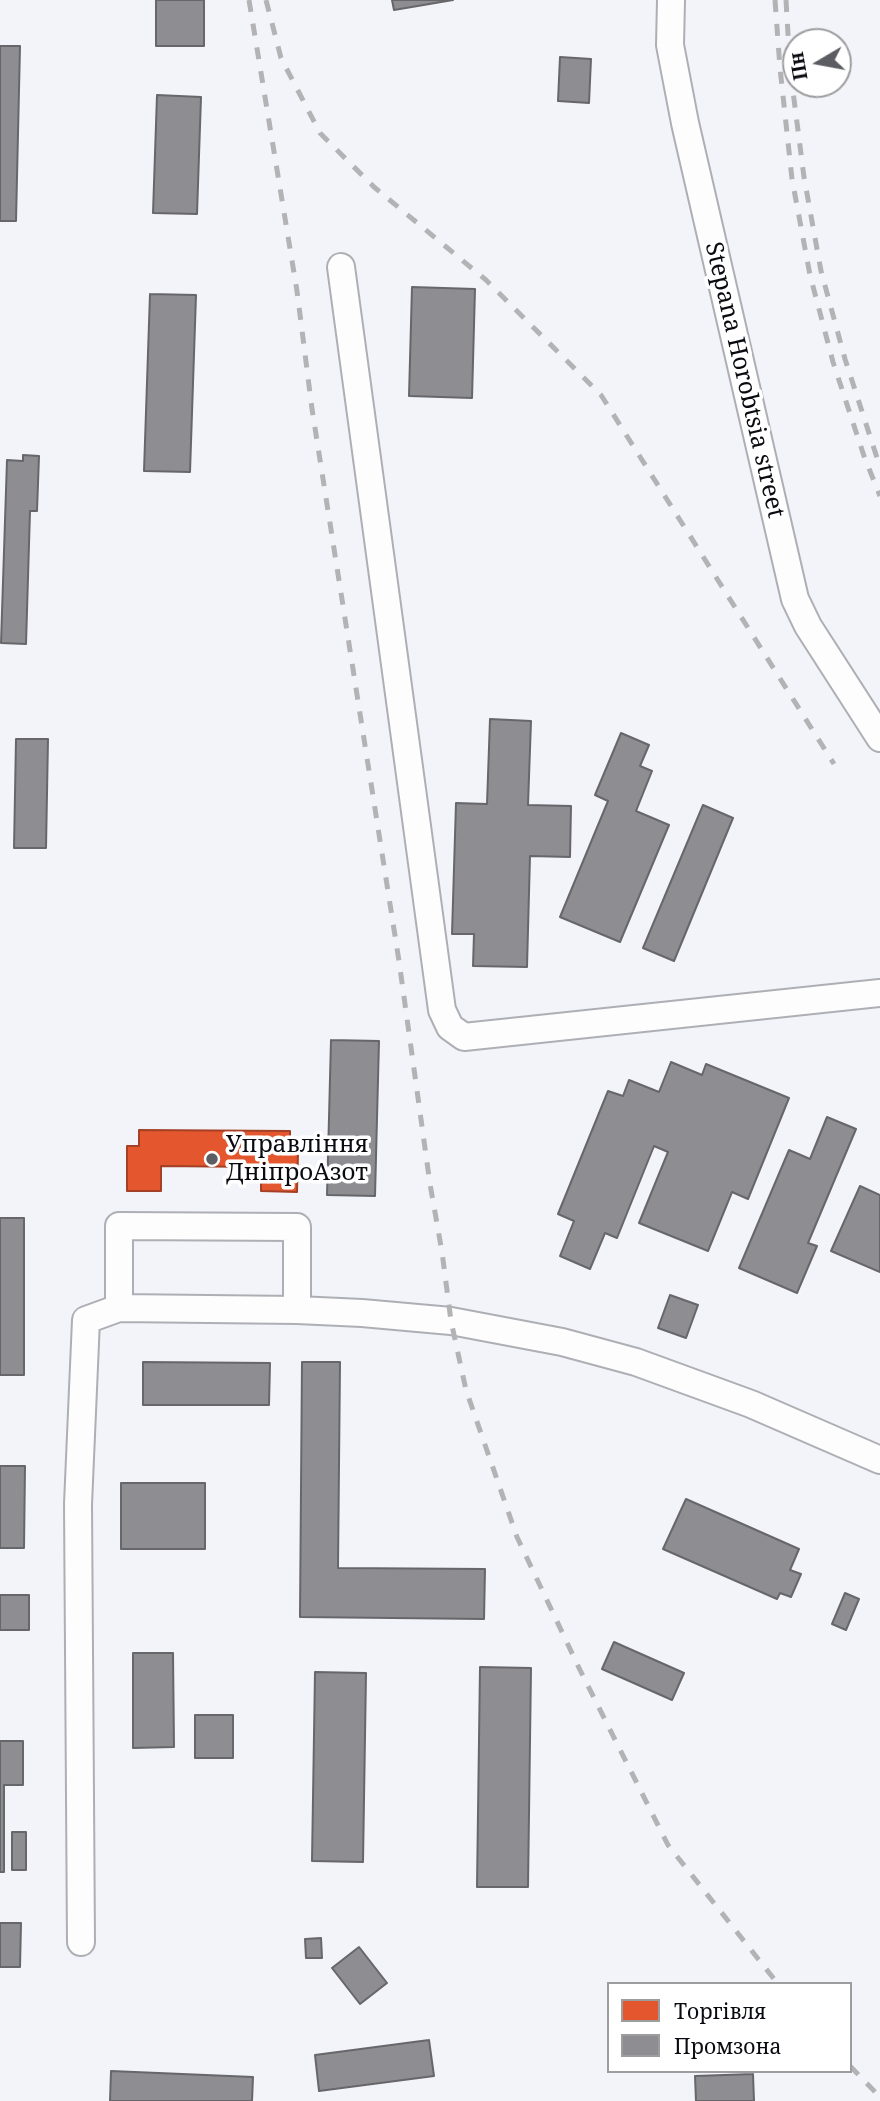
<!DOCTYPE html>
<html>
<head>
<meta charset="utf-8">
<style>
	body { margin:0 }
	#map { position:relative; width:880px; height:2101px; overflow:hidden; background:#f3f4fa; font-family:"Noto Serif",serif }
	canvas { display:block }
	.legend { position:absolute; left:607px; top:1982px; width:245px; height:91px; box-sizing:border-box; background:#fff; border:2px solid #9d9da0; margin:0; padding:9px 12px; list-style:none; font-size:21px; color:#0a0b11 }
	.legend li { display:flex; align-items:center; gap:14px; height:35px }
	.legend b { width:35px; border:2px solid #9d9da0 }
	.north { position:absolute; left:782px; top:28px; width:70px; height:70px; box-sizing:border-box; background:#fff; border:2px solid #9d9da0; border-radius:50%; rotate:260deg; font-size:19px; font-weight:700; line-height:28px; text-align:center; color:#0a0b11 }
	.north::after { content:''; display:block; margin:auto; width:24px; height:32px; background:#5c5d63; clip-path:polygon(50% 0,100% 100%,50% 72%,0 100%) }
</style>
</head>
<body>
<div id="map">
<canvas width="880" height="2101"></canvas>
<ul class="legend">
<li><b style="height:19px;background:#e4572e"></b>Торгівля</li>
<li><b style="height:19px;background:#8d8d92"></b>Промзона</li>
</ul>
<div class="north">Пн</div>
</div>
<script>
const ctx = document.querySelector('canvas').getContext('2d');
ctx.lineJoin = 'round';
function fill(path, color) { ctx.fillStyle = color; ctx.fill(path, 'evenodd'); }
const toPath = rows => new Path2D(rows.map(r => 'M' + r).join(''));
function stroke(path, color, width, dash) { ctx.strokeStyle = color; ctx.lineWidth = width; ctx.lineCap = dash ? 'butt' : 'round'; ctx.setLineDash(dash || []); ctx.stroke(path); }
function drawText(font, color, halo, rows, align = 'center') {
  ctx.font = font + ' "Noto Serif",serif'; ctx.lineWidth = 7; ctx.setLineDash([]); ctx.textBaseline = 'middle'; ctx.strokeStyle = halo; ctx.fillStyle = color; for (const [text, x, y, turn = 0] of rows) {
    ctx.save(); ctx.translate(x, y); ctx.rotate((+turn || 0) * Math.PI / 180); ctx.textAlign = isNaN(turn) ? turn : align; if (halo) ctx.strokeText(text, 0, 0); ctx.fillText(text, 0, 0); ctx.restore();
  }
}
const shops = toPath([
	[139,1130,290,1131,290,1153,298,1153,297,1192,261,1191,261,1167,161,1166,161,1191,127,1191,127,1146,139,1146,139,1130]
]);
fill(shops, '#e4572e');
stroke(shops, '#a34025', 2);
const industry = toPath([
	[156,0,204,0,204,46,156,46,156,0],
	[392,0,453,0,394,10,392,0],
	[0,46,20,46,16,221,0,221,0,46],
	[560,57,591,59,589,103,558,101,560,57],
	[157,95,201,97,197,214,153,213,157,95],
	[412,287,475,289,472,398,409,396,412,287],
	[150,294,196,295,190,472,144,471,150,294],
	[23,455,39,456,37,511,30,511,26,644,1,643,7,460,23,461,23,455],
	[490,719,531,721,528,805,571,806,570,857,530,856,527,967,473,966,474,934,452,934,456,803,487,804,490,719],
	[621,733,649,745,640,766,652,771,636,811,669,825,620,942,560,917,608,801,595,795,621,733],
	[16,739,48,739,46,848,14,848,16,739],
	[703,805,733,818,674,961,643,948,703,805],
	[331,1040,379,1041,375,1196,327,1195,331,1040],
	[671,1062,702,1075,706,1064,789,1098,748,1199,732,1192,708,1251,639,1223,668,1152,654,1146,617,1238,605,1233,590,1269,560,1256,574,1221,558,1214,608,1091,623,1096,629,1080,659,1092,671,1062],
	[827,1117,856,1129,808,1243,817,1246,797,1293,739,1268,789,1150,810,1159,827,1117],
	[860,1186,880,1195,880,1272,831,1251,860,1186],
	[0,1218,24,1218,24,1375,0,1375,0,1218],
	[670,1295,698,1305,686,1338,658,1328,670,1295],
	[143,1362,270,1363,269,1405,143,1405,143,1362],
	[302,1362,340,1362,338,1568,485,1569,484,1619,300,1617,302,1362],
	[0,1466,25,1466,24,1548,0,1548,0,1466],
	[121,1483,205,1483,205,1549,121,1549,121,1483],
	[686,1499,799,1549,790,1570,801,1574,791,1597,780,1593,777,1599,663,1549,686,1499],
	[845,1593,859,1599,846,1630,832,1624,845,1593],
	[0,1595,29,1595,29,1630,0,1630,0,1595],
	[614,1642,684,1673,672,1700,602,1669,614,1642],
	[133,1653,173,1653,174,1747,133,1748,133,1653],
	[480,1667,531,1668,528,1887,477,1887,480,1667],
	[315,1672,366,1673,363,1862,312,1861,315,1672],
	[195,1715,233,1715,233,1758,195,1758,195,1715],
	[0,1741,23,1741,23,1785,4,1785,4,1872,0,1872,0,1741],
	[12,1832,26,1832,26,1870,12,1870,12,1832],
	[0,1923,21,1923,20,1967,0,1967,0,1923],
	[321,1938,322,1958,306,1958,305,1939,321,1938],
	[359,1947,387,1983,360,2004,332,1968,359,1947],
	[429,2040,434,2076,319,2091,315,2055,429,2040],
	[111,2071,253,2077,252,2101,110,2101,111,2071],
	[753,2074,754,2101,696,2101,695,2076,753,2074]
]);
fill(industry, '#8d8d92');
stroke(industry, '#66666b', 2);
const minor = toPath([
	[671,0,670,45,685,123,795,599,808,626,880,738],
	[341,267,442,1010,450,1027,464,1037,880,993],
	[297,1310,297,1227,119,1226,119,1308,297,1310,362,1313,451,1321,562,1342,636,1362,751,1404,880,1460],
	[81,1942,78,1504,86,1320,119,1308]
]);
stroke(minor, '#aeafb5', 30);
stroke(minor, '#fdfdfe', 26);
stroke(toPath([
	[249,0,297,291,312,409,399,961,430,1184,442,1252,451,1321,466,1390,517,1537,580,1670,668,1845,778,1984],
	[266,0,281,58,320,133,374,187,486,280,601,395,834,764],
	[775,0,780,68,792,179,810,275,833,362,864,456,880,496],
	[786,0,790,68,804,177,821,271,845,359,880,467],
	[850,2066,880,2097]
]), '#b3b3b5', 5, [12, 12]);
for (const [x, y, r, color] of [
	[212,1159,7,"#5c5d63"]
]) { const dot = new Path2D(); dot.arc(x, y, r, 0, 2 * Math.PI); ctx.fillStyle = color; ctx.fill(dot); stroke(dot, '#fff', 2.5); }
drawText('24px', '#0a0b11', '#fff', [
	["Stepana Horobtsia street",744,380,77]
]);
drawText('24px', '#0a0b11', '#fff', [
	["Управління",226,1145],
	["ДніпроАзот",226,1173]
], 'left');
</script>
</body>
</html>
